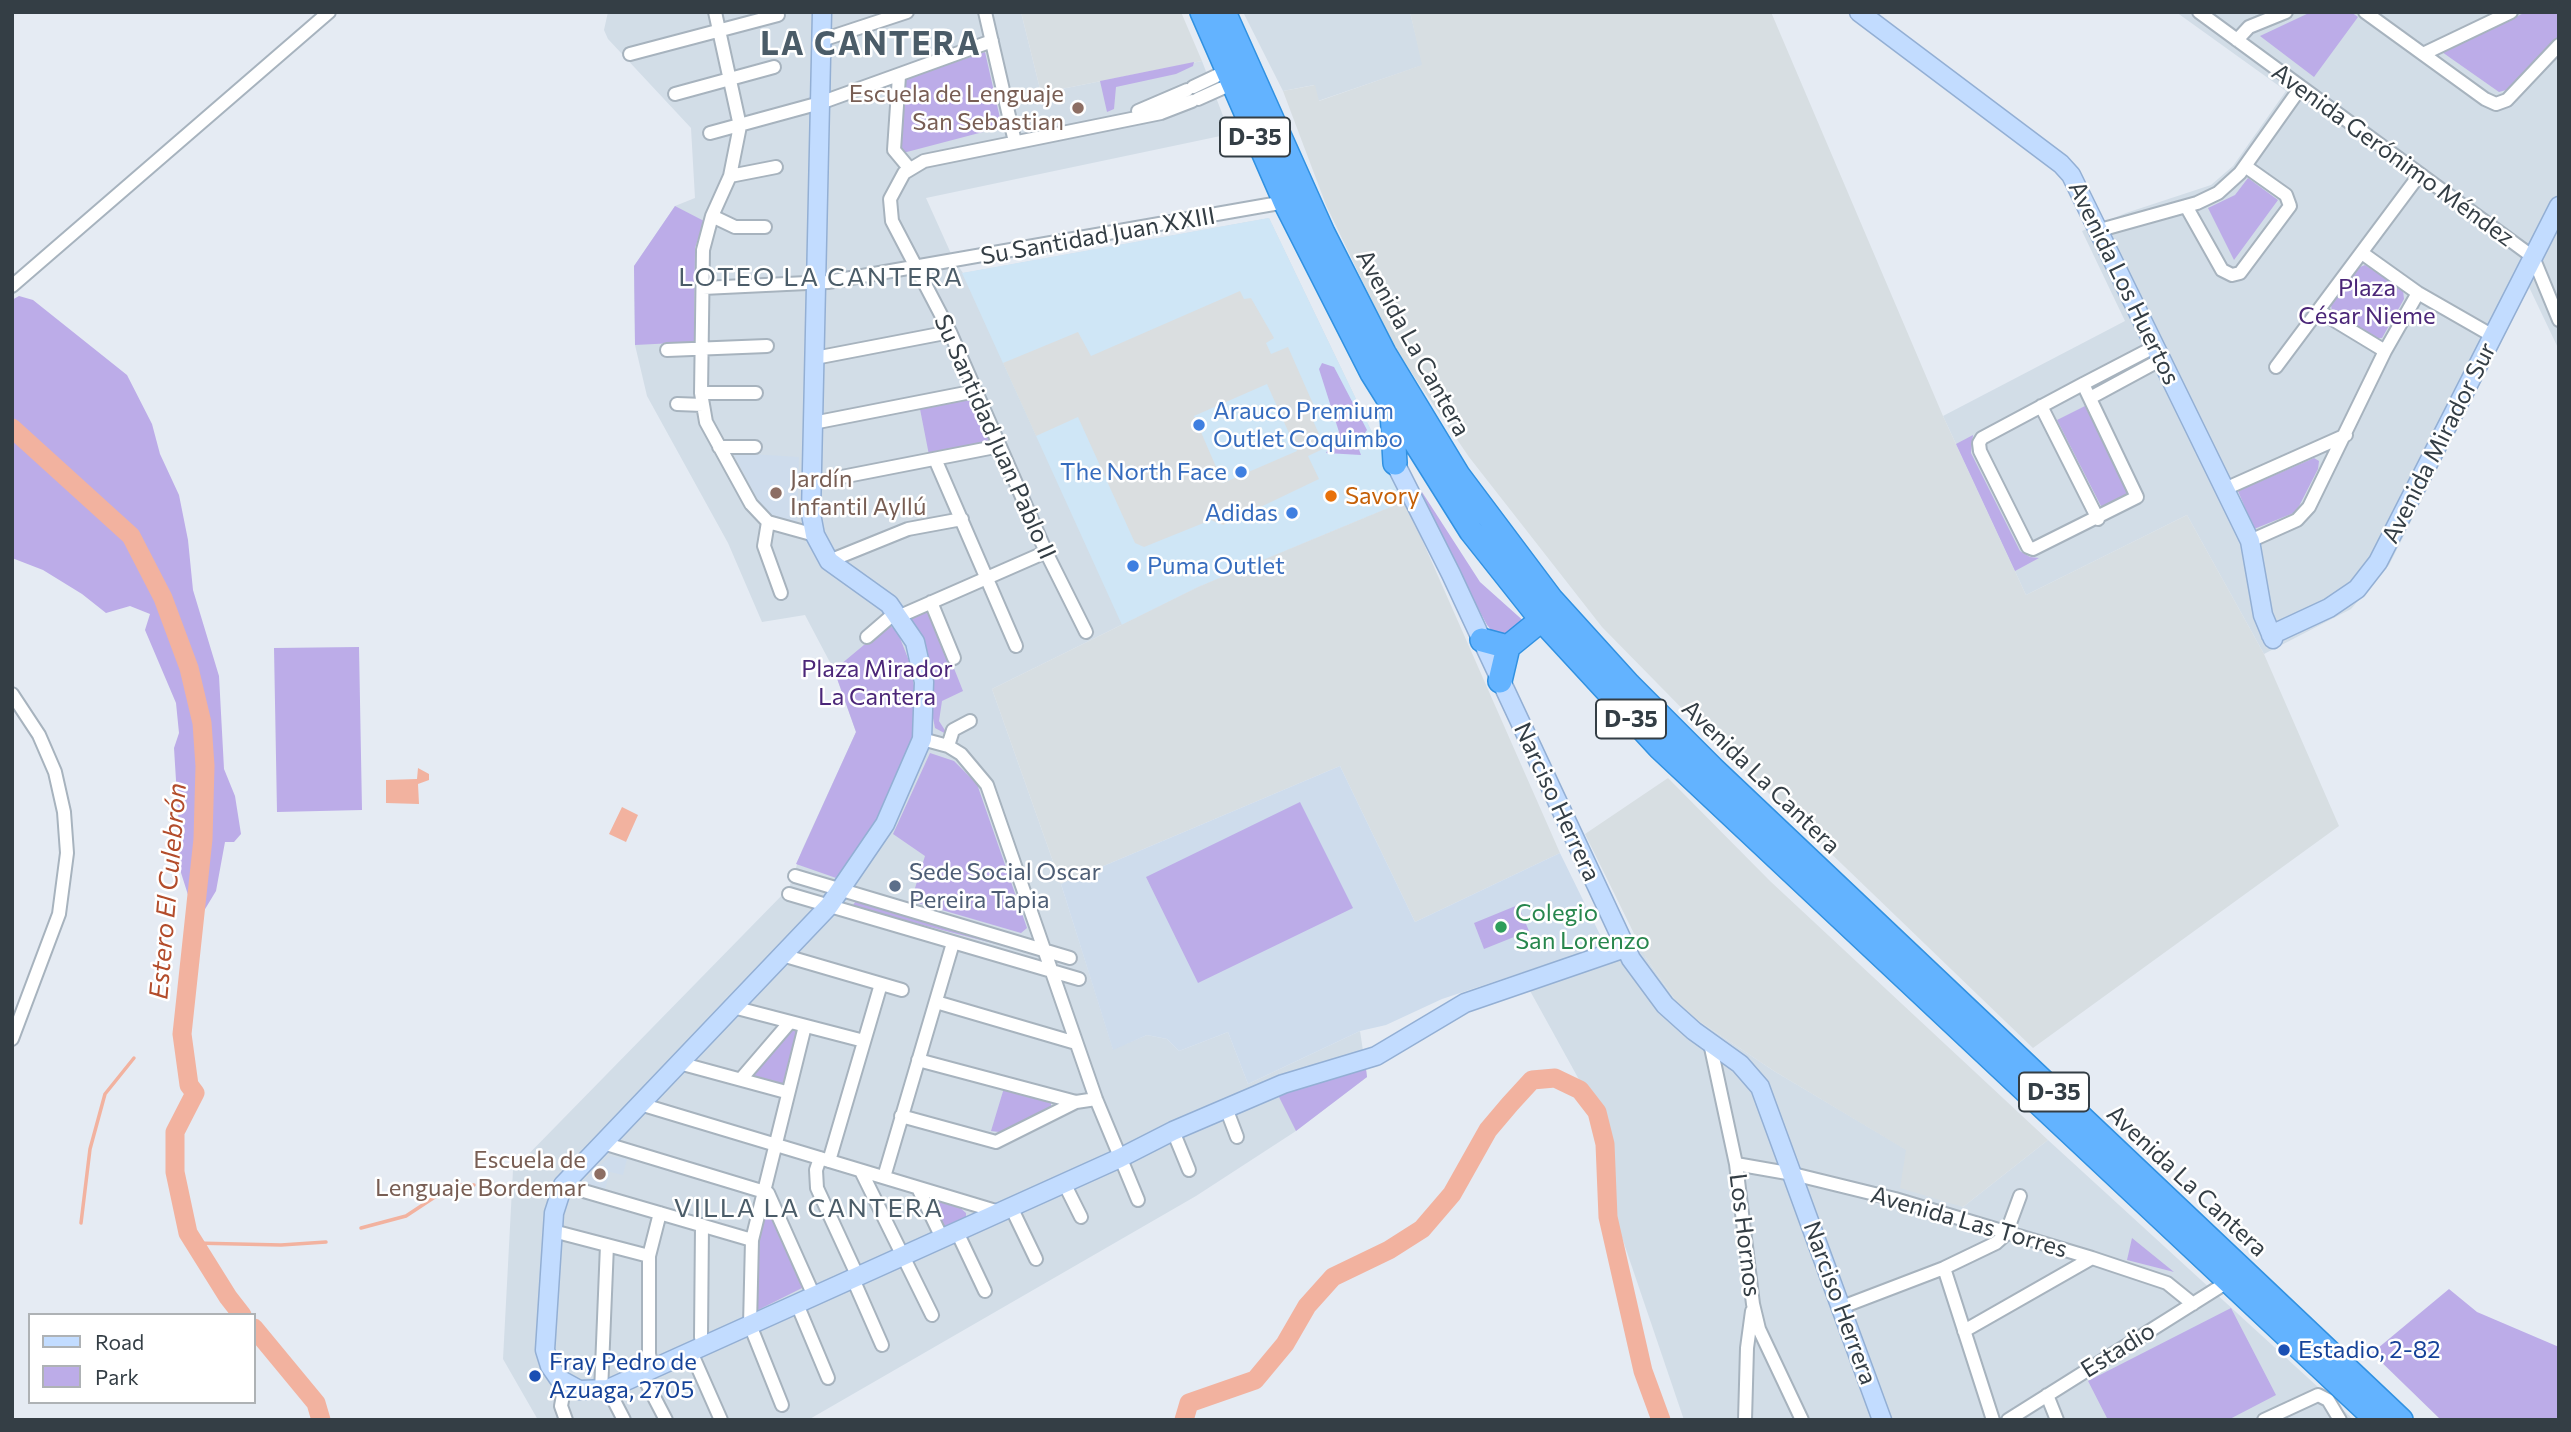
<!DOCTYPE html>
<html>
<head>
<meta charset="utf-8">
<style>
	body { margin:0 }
	#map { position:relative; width:2571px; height:1432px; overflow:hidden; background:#e5ebf3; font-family:Commissioner,sans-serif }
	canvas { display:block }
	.frame { position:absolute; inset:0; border:14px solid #343e45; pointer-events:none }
	.legend { position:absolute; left:28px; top:1313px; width:228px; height:91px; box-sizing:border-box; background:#fff; border:2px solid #aeb2b5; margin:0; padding:9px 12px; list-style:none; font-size:21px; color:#343e45 }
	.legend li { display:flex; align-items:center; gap:14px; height:35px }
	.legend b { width:35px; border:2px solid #aeb2b5 }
</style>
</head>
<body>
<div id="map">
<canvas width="2571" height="1432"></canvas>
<div class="frame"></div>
<ul class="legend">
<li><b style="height:9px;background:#c2dcff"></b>Road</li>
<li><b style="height:19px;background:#bcace8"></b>Park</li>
</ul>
</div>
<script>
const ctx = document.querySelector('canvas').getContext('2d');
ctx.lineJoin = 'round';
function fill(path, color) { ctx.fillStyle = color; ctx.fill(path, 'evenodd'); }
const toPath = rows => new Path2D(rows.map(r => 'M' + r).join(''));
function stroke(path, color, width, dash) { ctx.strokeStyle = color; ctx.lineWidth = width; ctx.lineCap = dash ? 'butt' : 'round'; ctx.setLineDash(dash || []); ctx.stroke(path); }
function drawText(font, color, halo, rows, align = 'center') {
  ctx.font = font + ' Commissioner,sans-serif'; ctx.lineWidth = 5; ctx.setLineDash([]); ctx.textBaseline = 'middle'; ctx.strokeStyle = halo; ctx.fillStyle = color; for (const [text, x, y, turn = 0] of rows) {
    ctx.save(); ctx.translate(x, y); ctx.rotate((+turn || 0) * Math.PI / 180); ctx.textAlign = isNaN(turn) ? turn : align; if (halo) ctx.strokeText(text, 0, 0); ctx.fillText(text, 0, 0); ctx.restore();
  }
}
fill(toPath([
	[608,12,1021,12,1041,93,1202,61,1230,134,926,198,953,258,963,273,1269,218,1405,501,1198,587,992,689,1061,884,1113,1049,1147,1035,1167,1039,1179,1051,1228,1032,1248,1084,1360,1031,1367,1077,1296,1131,1196,1196,808,1420,538,1420,503,1359,513,1170,789,888,802,850,856,732,834,670,805,615,762,622,728,543,647,396,635,345,634,266,675,206,695,198,691,128,608,39,604,30],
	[1243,12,1410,12,1423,65,1318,101,1314,85,1283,91],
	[2176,12,2559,12,2559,350,2529,287,2389,565,2351,609,2264,654,2187,515,2026,595,1943,416,2125,321,2082,231,2126,213,2211,185,2233,166,2286,91],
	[1644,950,1646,958,1682,1010,1774,1071,1907,1150,1963,1207,2048,1140,2354,1420,1684,1420,1614,1214,1605,1110,1582,1085,1529,989]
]), '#d2dde7');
fill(toPath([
	[1269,218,1405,501,1198,587,1122,625,962,273]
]), '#cfe6f6');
fill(toPath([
	[1021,12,1181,12,1202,61,1041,93],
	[1410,12,1771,12,1943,416,2026,595,2187,515,2264,654,2339,826,2033,1048,1710,737,1602,627,1469,457,1394,347,1326,205,1283,91,1315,85,1319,101,1422,65],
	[1405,501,1560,853,1415,922,1340,766,1061,884,992,689,1198,587],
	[1668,778,1770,881,2048,1140,1963,1207,1900,1188,1906,1150,1774,1071,1682,1010,1646,958,1585,834]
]), '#d7dee2');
fill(toPath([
	[733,453,799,457,797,525,770,515,759,502],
	[1340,766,1415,922,1560,853,1605,945,1442,999,1386,1025,1360,1031,1248,1084,1228,1032,1179,1051,1167,1039,1147,1035,1113,1050,1061,884],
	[610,1156,627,1159,623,1175,610,1172,605,1189,582,1182]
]), '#cedcec');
fill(toPath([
	[2311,12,2351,12,2358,17,2314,77,2260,36],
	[2526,12,2559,12,2559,37,2506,90,2499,92,2442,52],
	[985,52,1002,127,903,153,900,145,903,80],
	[1194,62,1193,66,1176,74,1116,87,1114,109,1107,112,1100,81],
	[2248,178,2278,200,2234,260,2208,208,2235,195],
	[675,206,704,221,695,248,694,342,635,345,634,266],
	[2365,265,2403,290,2404,299,2382,338,2374,338,2332,312,2331,305,2360,267],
	[19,296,33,300,127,375,152,424,160,454,179,495,188,540,193,590,219,676,224,769,235,796,241,834,234,842,225,842,216,891,193,929,189,898,176,857,180,845,174,748,179,733,176,703,145,630,150,614,130,606,106,613,82,594,43,570,12,558,12,300],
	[1322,363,1334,367,1367,430,1357,444,1361,455,1326,453,1339,432,1319,369],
	[970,395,991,442,929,455,920,409],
	[2085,406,2131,495,2103,510,2057,420],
	[1973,435,1971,453,2020,551,2030,557,2039,558,2015,571,1956,444],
	[2314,458,2319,461,2318,469,2296,512,2254,529,2238,491],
	[1422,492,1480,582,1527,624,1502,643,1487,625,1416,493],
	[930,608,963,691,942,701,939,721,948,735,935,728,915,628,909,616],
	[889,624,898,633,911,666,916,699,915,733,902,781,839,879,796,864,856,732,834,670],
	[359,647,362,810,277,812,274,648],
	[930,753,954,761,977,784,1027,928,1021,933,911,901,925,856,893,834],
	[1300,802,1353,908,1198,983,1146,877],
	[856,901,1035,952,1035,954,857,908,853,905],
	[1518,905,1529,931,1484,949,1474,923],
	[793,1027,800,1028,783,1086,749,1077],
	[1366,1069,1367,1077,1296,1131,1277,1093],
	[1004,1088,1051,1102,1051,1110,1007,1133,991,1131],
	[930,1199,959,1207,966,1213,966,1218,942,1228],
	[767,1205,806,1286,754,1312,758,1233,763,1207],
	[2132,1238,2174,1272,2127,1260],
	[2449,1289,2477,1312,2559,1347,2559,1420,2441,1420,2372,1353],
	[2231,1308,2276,1395,2228,1420,2108,1420,2088,1381]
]), '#bcace8');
fill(toPath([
	[1240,291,1244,299,1251,298,1274,338,1266,343,1271,354,1288,347,1314,406,1308,409,1325,448,1308,456,1319,479,1223,525,1211,520,1144,547,1135,543,1078,417,1036,436,1003,363,1078,332,1091,356],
	[1267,384,1297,451,1223,483,1194,416]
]), '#dadee0');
fill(toPath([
	[418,768,429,774,429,780,418,784,419,804,386,803,386,780,417,779],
	[622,807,638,815,626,842,609,834]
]), '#f2b29f');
stroke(toPath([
	[81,1223,90,1149,105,1094,134,1058],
	[361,1228,406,1216,453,1185,474,1185],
	[194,1243,281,1245,326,1242]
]), '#f2b29f', 3.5);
stroke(toPath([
	[12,428,131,536,163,598,189,668,202,723,205,766,203,839,182,1034,189,1085,195,1093,175,1132,175,1172,188,1233,228,1297,242,1315],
	[254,1328,316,1403,321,1420],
	[1184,1420,1189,1403,1255,1380,1285,1344,1307,1306,1333,1277,1389,1250,1422,1229,1452,1194,1488,1130,1510,1104,1532,1080,1555,1078,1580,1090,1597,1112,1605,1144,1608,1217,1643,1371,1661,1420]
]), '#f2b29f', 19);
const street = toPath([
	[715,12,740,126,730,176,712,216,703,250,701,393,706,422,751,504,768,522,815,535],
	[985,12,1015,142],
	[2199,12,2533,257,2559,320],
	[2365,12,2485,99,2496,104,2507,100,2559,45],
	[822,40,907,12],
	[2237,40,2249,27,2286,12],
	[630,54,778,15],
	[2423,54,2511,12],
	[899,76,894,150,909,168],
	[1193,87,1231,69],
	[675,94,774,67],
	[1198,99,1236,82],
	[1138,111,1187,90],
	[710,133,820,103,992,41],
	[730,176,776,167],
	[2186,206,2222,270,2232,275,2240,273,2290,206,2286,195,2245,166],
	[712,216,735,227,765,227],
	[2100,230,2197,203,2218,193,2240,173,2301,87],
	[2362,253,2418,293,2493,336],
	[12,286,329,12],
	[703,288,828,282,1285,202],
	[2319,311,2385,351],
	[667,350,767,346],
	[815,358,950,332],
	[2276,367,2420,174],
	[2083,384,2137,497,2033,549,2028,547,1980,451,1979,443,1982,438,2083,384],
	[2083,384,2156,346],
	[701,393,756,393],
	[2090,398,2162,359],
	[677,404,703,405],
	[2041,406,2098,519],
	[813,423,976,391],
	[719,447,755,447],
	[935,459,1016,646],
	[811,483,1000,446],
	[2227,488,2346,435],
	[768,522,764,546,781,593],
	[2250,541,2297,520,2309,507,2385,351,2418,293],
	[829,561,908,529,962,519],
	[931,602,954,658],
	[900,616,1046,552],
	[1086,632,1046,552,950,332,892,221,890,199,904,173,924,161,1161,113,1192,101],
	[867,637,896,612],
	[12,694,39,735,55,772,64,812,67,853,59,914,12,1039],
	[922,739,948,746,961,754,987,785,1096,1099,1138,1200],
	[948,746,953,730,970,721],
	[795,876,1070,958],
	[789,894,1079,979],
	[782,955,902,990],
	[936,1002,1076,1043],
	[733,1007,864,1041],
	[1710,1043,1736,1164,1753,1304,1759,1329,1802,1420],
	[918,1060,1076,1102],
	[679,1063,786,1092],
	[741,1079,790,1022],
	[640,1104,999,1212],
	[1226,1108,1237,1137],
	[901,1116,996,1142,1076,1102,1096,1099],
	[1173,1131,1189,1170],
	[603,1143,768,1193,814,1296],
	[820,1158,816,1170,817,1188,858,1277],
	[829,1161,881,984],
	[1736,1164,1793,1174,1895,1199,2092,1258,2167,1283,2193,1304],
	[861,1171,932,1315],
	[884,1177,953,943],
	[1064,1183,1081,1217],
	[563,1185,752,1240],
	[918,1188,942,1238],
	[1011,1207,1036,1259],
	[702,1225,701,1337,703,1346],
	[553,1231,649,1256],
	[957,1232,985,1291],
	[1944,1268,1993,1420],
	[853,1279,882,1345],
	[797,1304,828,1378],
	[1842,1307,1944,1268,1996,1243,2006,1234,2020,1196],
	[1964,1331,2092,1258],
	[691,1352,721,1420],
	[653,1369,649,1354,649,1256,660,1213],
	[642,1374,666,1420],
	[565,1384,561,1406,566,1420],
	[608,1389,624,1420],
	[601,1392,607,1245],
	[2047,1395,2057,1420],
	[782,1405,750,1325,752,1240,805,1026],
	[1745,1420,1747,1348,1752,1311],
	[2008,1420,2229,1281],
	[2264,1420,2318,1395,2328,1400,2340,1420]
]);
const secondary = toPath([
	[822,12,811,514,815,535,829,561,889,604,915,642,924,682,922,739,885,824,829,906,563,1185,554,1213,545,1350,550,1366,559,1379,579,1390,608,1389,1120,1158,1173,1131,1283,1084,1376,1056,1465,1003,1625,948],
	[1859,12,2061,164,2071,175,2250,541,2263,615,2273,639],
	[1395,463,1451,574,1631,959,1665,1005,1694,1031,1740,1064,1760,1087,1882,1420],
	[2271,635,2329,608,2357,589,2378,562,2559,206]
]);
const highway = toPath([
	[1202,12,1285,202,1372,373,1471,531,1540,618,1659,747,2377,1420],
	[1224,12,1323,233,1384,353,1458,475,1551,599,1629,685,1712,768,2401,1420],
	[1392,412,1395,463],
	[1482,640,1508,647],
	[1500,681,1508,647,1535,625,1548,605]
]);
stroke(street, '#a7b3be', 16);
stroke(secondary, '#93afd4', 21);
stroke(highway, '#3191e1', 26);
stroke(street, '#fff', 12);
stroke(secondary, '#c2dcff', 18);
stroke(highway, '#63b3ff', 23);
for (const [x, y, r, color] of [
	[1078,108,7,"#8d6e63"],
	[1199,425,7,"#3f7fe0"],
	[1241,472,7,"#3f7fe0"],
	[776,493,7,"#8d6e63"],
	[1331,496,7,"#e8710a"],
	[1292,513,7,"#3f7fe0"],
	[1133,566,7,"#3f7fe0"],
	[895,886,7,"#5c6f8a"],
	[1501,927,7,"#2e9e5b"],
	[600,1174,7,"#8d6e63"],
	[2284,1350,7,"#1a4fb4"],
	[535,1376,7,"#1a4fb4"]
]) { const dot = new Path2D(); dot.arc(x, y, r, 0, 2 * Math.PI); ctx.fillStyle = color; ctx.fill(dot); stroke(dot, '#fff', 2.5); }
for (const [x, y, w] of [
	[1255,137,70],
	[1631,719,70],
	[2054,1092,70]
]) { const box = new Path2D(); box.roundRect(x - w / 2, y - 19.5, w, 39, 5); ctx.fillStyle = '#fff'; ctx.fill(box); stroke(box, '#343e45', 2); }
drawText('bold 23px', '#343e45', null, [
	["D-35",1255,137],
	["D-35",1631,719],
	["D-35",2054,1092]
]);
drawText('24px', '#785e54', '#fff', [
	["Escuela de Lenguaje",1064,94],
	["San Sebastian",1064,122],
	["Jardín",790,479,"left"],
	["Infantil Ayllú",790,507,"left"],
	["Escuela de",586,1160],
	["Lenguaje Bordemar",586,1188]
], 'right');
drawText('24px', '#343e45', '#fff', [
	["Avenida Gerónimo Méndez",2393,155,36],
	["Su Santidad Juan XXIII",1098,236,-10],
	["Avenida Los Huertos",2124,283,64],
	["Avenida La Cantera",1413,343,61],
	["Su Santidad Juan Pablo II",995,437,66],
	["Avenida Mirador Sur",2439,443,-63],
	["Avenida La Cantera",1761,777,44],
	["Narciso Herrera",1557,802,65],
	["Avenida La Cantera",2187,1181,43],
	["Avenida Las Torres",1969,1222,16],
	["Los Hornos",1745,1235,83],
	["Narciso Herrera",1840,1303,70],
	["Estadio",2118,1350,-32]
]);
drawText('24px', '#4b2678', '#fff', [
	["Plaza",2367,288],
	["César Nieme",2367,316],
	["Plaza Mirador",877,669],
	["La Cantera",877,697]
]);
drawText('24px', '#366cbe', '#fff', [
	["Arauco Premium",1213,411],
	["Outlet Coquimbo",1213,439],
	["The North Face",1227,472,"right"],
	["Adidas",1278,513,"right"],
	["Puma Outlet",1147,566]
], 'left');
drawText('24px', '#c56008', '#fff', [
	["Savory",1345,496]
], 'left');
drawText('24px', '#4e5e75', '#fff', [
	["Sede Social Oscar",909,872],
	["Pereira Tapia",909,900]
], 'left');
drawText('24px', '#27864d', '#fff', [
	["Colegio",1515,913],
	["San Lorenzo",1515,941]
], 'left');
drawText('24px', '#164399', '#fff', [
	["Estadio, 2-82",2298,1350],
	["Fray Pedro de",549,1362],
	["Azuaga, 2705",549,1390]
], 'left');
ctx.letterSpacing = '2px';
drawText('26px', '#4b5c68', '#fff', [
	["LOTEO LA CANTERA",821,277],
	["VILLA LA CANTERA",809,1208]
]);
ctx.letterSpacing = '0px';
drawText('italic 26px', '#b34c2b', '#fff', [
	["Estero El Culebrón",168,891,-85]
]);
ctx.letterSpacing = '2px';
drawText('bold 32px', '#4b5c68', '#fff', [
	["LA CANTERA",871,44]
]);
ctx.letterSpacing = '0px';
</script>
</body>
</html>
